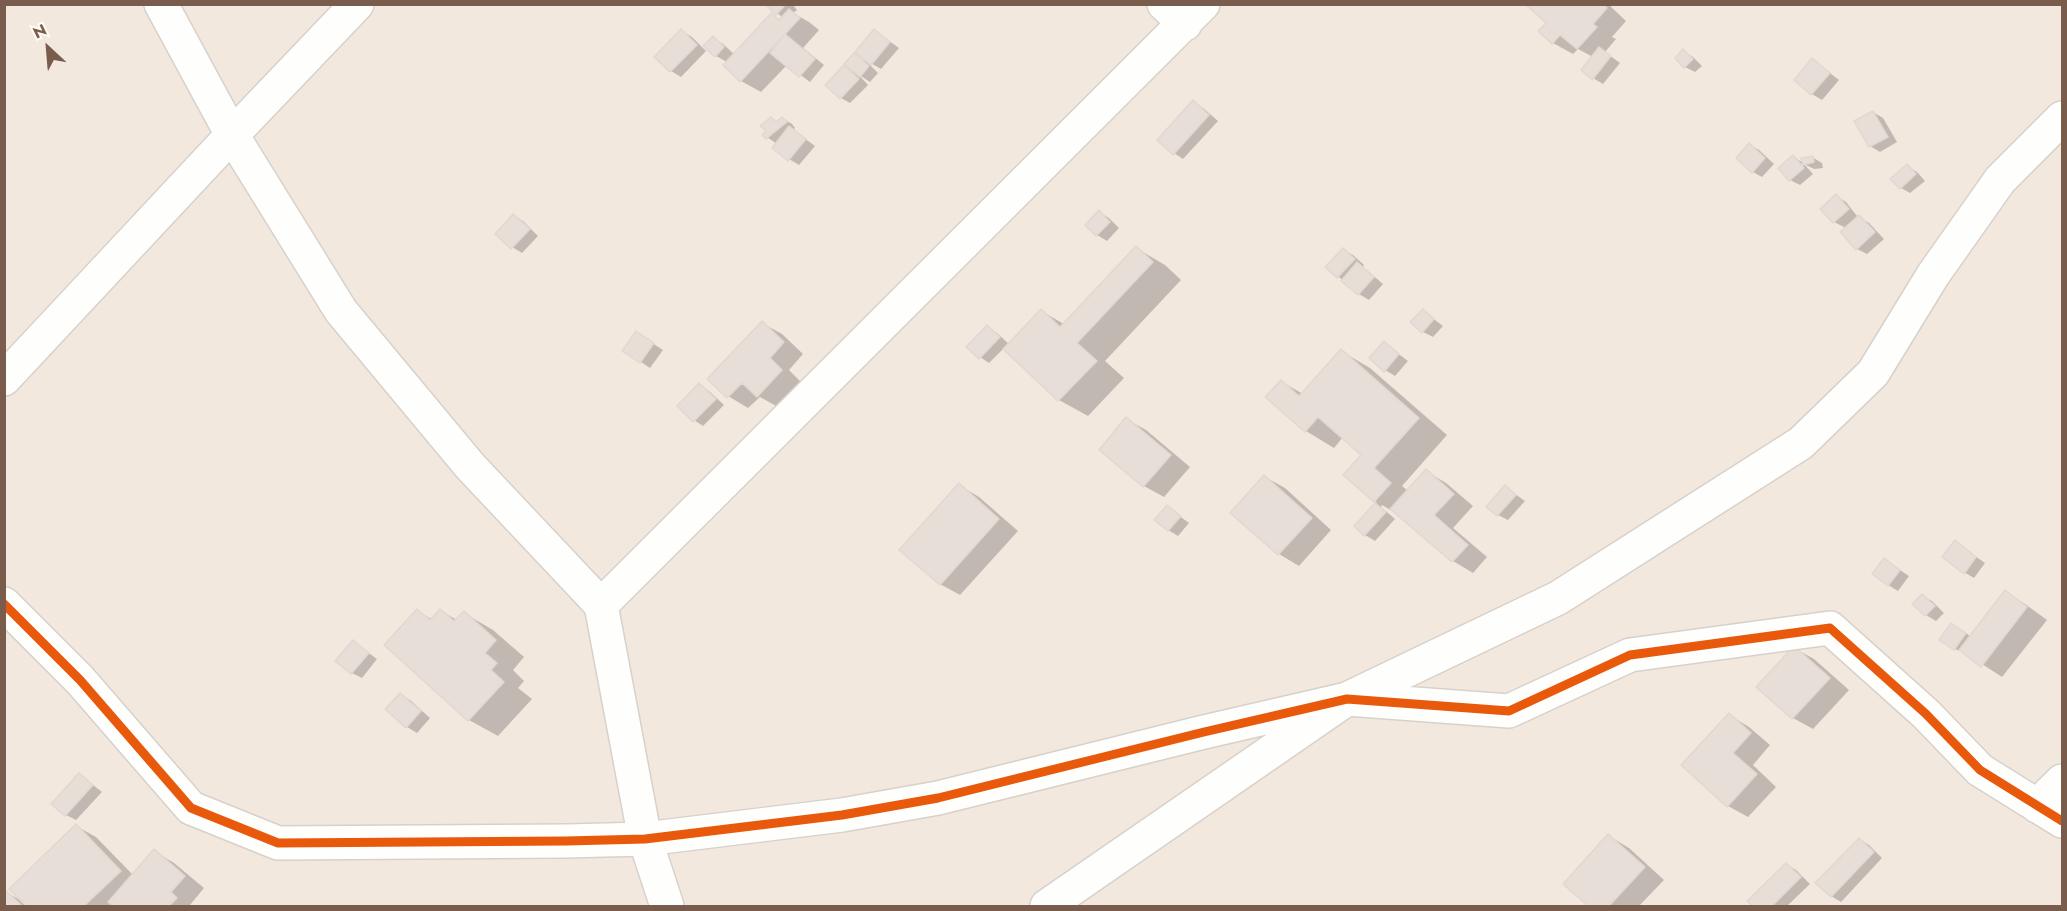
<!DOCTYPE html>
<html>
<head>
<meta charset="utf-8">
<style>
	body { margin:0 }
	#map { position:relative; width:2067px; height:911px; overflow:hidden; background:#f9f5f0; font-family:Jost,sans-serif }
	canvas { display:block }
	.frame { position:absolute; inset:0; border:6px solid #7a5c4d; pointer-events:none }
	.north { position:absolute; left:18px; top:18px; width:60px; height:60px; -webkit-text-stroke:4px #fffaf3; paint-order:stroke; rotate:334deg; font-size:16px; font-weight:700; line-height:24px; text-align:center; color:#7a5c4d }
	.north::after { content:''; display:block; margin:auto; width:21px; height:27px; background:#7a5c4d; clip-path:polygon(50% 0,100% 100%,50% 72%,0 100%) }
</style>
</head>
<body>
<div id="map">
<canvas width="2067" height="911"></canvas>
<div class="frame"></div>
<div class="north">N</div>
</div>
<script>
const ctx = document.querySelector('canvas').getContext('2d');
ctx.lineJoin = 'round';
function fill(path, color) { ctx.fillStyle = color; ctx.fill(path, 'evenodd'); }
const toPath = rows => new Path2D(rows.map(r => 'M' + r).join(''));
function stroke(path, color, width, dash) { ctx.strokeStyle = color; ctx.lineWidth = width; ctx.lineCap = dash ? 'butt' : 'round'; ctx.setLineDash(dash || []); ctx.stroke(path); }
fill(toPath([
	[5,5,2062,5,2062,906,5,906]
]), '#f2e8de');
fill(toPath([
	[767,4,792,4,797,10,793,13,809,22,819,30,803,48,824,65,810,82,787,65,761,92,741,81,725,65,727,62,716,56,713,38,723,44,734,54,772,15,781,20,783,18],
	[1528,4,1608,4,1626,21,1612,37,1616,39,1605,52,1620,63,1603,84,1593,78,1593,57,1578,49,1573,54,1553,43,1540,31,1548,23],
	[682,31,692,37,706,51,681,77,671,71,656,57],
	[875,31,899,48,881,69,867,61],
	[1683,51,1693,57,1702,66,1695,72,1685,67],
	[854,55,867,62,878,73,870,82,858,74,868,85,850,103,841,98,844,67,853,72],
	[1813,60,1839,80,1822,100,1812,94],
	[1193,102,1203,108,1218,121,1183,159,1174,153],
	[1873,112,1883,118,1897,142,1880,152,1870,146,1856,122],
	[782,118,792,124,795,128,793,130,815,146,799,165,789,159,777,144,764,135,768,131,771,119,778,123],
	[1750,145,1759,150,1774,164,1762,177,1753,172],
	[1793,157,1804,163,1812,157,1822,163,1823,168,1814,169,1804,164,1813,174,1800,185,1790,180],
	[1907,166,1917,172,1925,181,1910,193,1901,188],
	[1836,196,1846,202,1857,216,1869,223,1884,239,1867,254,1857,249,1846,228,1834,222],
	[1099,212,1109,218,1119,228,1107,241,1097,235,1087,225],
	[513,216,523,221,538,236,522,253,512,247],
	[1136,248,1165,265,1181,280,1105,361,1124,378,1088,416,1059,400,1004,348,989,363,980,357,987,327,997,333,1010,345,1041,311,1064,324],
	[1343,250,1353,255,1364,265,1363,267,1383,284,1369,300,1359,294,1327,267],
	[1423,311,1443,326,1433,337,1423,332],
	[762,323,782,334,803,354,789,370,801,382,778,407,760,397,748,408,728,396],
	[646,339,663,350,650,368,641,362],
	[1384,343,1408,361,1395,376,1385,370],
	[1341,351,1370,368,1447,435,1402,486,1408,491,1426,471,1446,483,1473,506,1453,528,1487,557,1473,573,1453,561,1402,517,1382,505,1381,507,1395,519,1375,541,1365,535,1356,526,1377,503,1375,501,1363,455,1343,437,1334,448,1306,431,1268,397,1282,382,1303,394],
	[699,385,709,391,724,405,703,426,694,420],
	[1126,419,1146,430,1190,467,1164,497,1144,486],
	[1265,477,1285,488,1331,530,1299,566,1279,554,1233,512],
	[959,485,979,497,1018,531,960,595,940,584],
	[1505,487,1525,501,1508,520,1498,515],
	[1167,507,1189,523,1178,536,1168,530],
	[1955,542,1985,563,1974,578,1964,572],
	[1894,566,1909,576,1898,591,1888,585],
	[2005,592,2025,604,2047,620,2002,677,1965,653,1955,649,1962,630,1971,637],
	[1923,596,1932,601,1944,613,1936,621,1926,615,1915,604],
	[417,611,433,620,441,611,457,620,464,613,493,630,524,657,513,670,524,681,518,688,532,699,498,736,469,720],
	[353,642,377,659,362,678,352,673],
	[1794,648,1814,659,1849,690,1813,729,1793,718],
	[401,695,410,700,430,718,417,733,407,727,387,709],
	[1729,715,1749,727,1770,745,1753,765,1776,787,1748,817,1728,806,1683,765],
	[80,775,102,792,76,820,66,815],
	[76,826,96,837,133,875,154,851,174,863,204,888,190,905,192,906,4,906,4,891,20,900],
	[1609,836,1629,848,1664,880,1639,906,1591,906,1565,884],
	[1859,839,1869,845,1882,858,1841,902,1831,896],
	[1786,864,1796,870,1810,884,1787,906,1755,906,1750,901]
]), '#0003');
const building = toPath([
	[765,4,786,4,776,15,765,4],
	[1525,4,1603,4,1607,8,1593,24,1597,27,1577,49,1560,35,1552,44,1538,31,1546,23,1525,4],
	[789,9,800,18,740,82,723,65,771,13,779,20,789,9],
	[681,29,697,45,670,72,654,57,681,29],
	[874,29,890,42,871,65,855,52,874,29],
	[785,34,815,59,799,77,770,53,785,34],
	[713,36,724,47,715,57,703,46,713,36],
	[1599,47,1611,56,1592,80,1581,70,1599,47],
	[1683,49,1693,59,1684,68,1675,58,1683,49],
	[854,53,869,66,860,77,844,64,854,53],
	[1812,58,1830,73,1811,95,1794,80,1812,58],
	[844,65,859,79,840,99,825,85,844,65],
	[1193,100,1209,115,1173,155,1157,140,1193,100],
	[1873,111,1888,137,1869,147,1854,121,1873,111],
	[771,117,776,122,782,117,787,122,766,139,762,135,766,131,760,126,771,117],
	[789,126,806,139,788,161,772,148,789,126],
	[1749,143,1765,158,1752,173,1736,158,1749,143],
	[1793,155,1804,168,1789,181,1778,168,1793,155],
	[1813,156,1814,162,1803,165,1801,158,1813,156],
	[1907,164,1916,174,1900,189,1890,179,1907,164],
	[1836,194,1849,209,1833,223,1820,209,1836,194],
	[1099,210,1110,222,1096,236,1085,225,1099,210],
	[513,214,530,229,511,249,495,234,513,214],
	[1859,215,1875,232,1856,250,1840,232,1859,215],
	[1136,246,1153,262,1077,343,1097,361,1058,401,1003,349,1041,309,1060,327,1136,246],
	[1343,248,1355,259,1337,278,1325,267,1343,248],
	[1357,262,1374,277,1358,295,1341,281,1357,262],
	[1423,309,1434,319,1422,333,1410,322,1423,309],
	[762,321,784,342,770,358,782,370,757,397,742,383,727,398,707,379,762,321],
	[987,325,1000,337,979,359,966,347,987,325],
	[636,331,654,343,640,363,622,351,636,331],
	[1384,341,1399,354,1384,372,1369,358,1384,341],
	[1341,349,1419,418,1374,468,1391,483,1374,502,1343,475,1361,455,1318,417,1305,432,1265,397,1281,380,1299,396,1341,349],
	[699,383,716,399,693,422,677,406,699,383],
	[1126,417,1171,455,1143,487,1099,450,1126,417],
	[1426,469,1454,494,1434,515,1468,545,1452,562,1390,509,1426,469],
	[1264,475,1312,518,1278,555,1230,513,1264,475],
	[959,483,999,519,940,585,899,550,959,483],
	[1505,485,1516,495,1497,516,1486,507,1505,485],
	[1375,503,1386,512,1364,536,1354,526,1375,503],
	[1167,505,1181,516,1168,531,1154,520,1167,505],
	[1955,540,1976,557,1964,574,1942,557,1955,540],
	[1884,558,1900,570,1888,586,1872,574,1884,558],
	[2005,590,2027,607,1981,667,1959,650,2005,590],
	[1922,594,1935,606,1925,616,1912,604,1922,594],
	[417,609,430,620,440,609,454,621,464,611,496,640,485,653,497,663,491,670,504,682,468,721,384,645,417,609],
	[1951,623,1966,633,1954,650,1939,640,1951,623],
	[353,640,369,653,351,674,335,661,353,640],
	[1794,646,1830,678,1792,719,1756,687,1794,646],
	[400,693,421,711,406,728,385,709,400,693],
	[1729,713,1751,733,1733,753,1757,774,1727,807,1681,765,1729,713],
	[79,773,93,785,65,816,51,804,79,773],
	[76,824,121,871,84,906,26,906,9,889,76,824],
	[1608,834,1645,867,1609,906,1588,906,1563,884,1608,834],
	[1859,838,1874,852,1831,897,1815,883,1859,838],
	[154,849,185,876,171,892,177,898,169,906,113,906,108,902,154,849],
	[1786,863,1801,877,1772,906,1753,906,1747,901,1786,863],
	[4,889,22,906,4,906,4,889]
]);
fill(building, '#e6ded7');
stroke(building, '#e2d8d2', 1.5);
const minor = toPath([
	[161,4,232,135,341,311,470,466,601,605,645,839,667,906],
	[1164,4,1185,24],
	[4,379,232,135,357,4],
	[4,604,80,680,191,808,278,843,566,841,645,839,842,815,938,798,1204,732,1347,699,1509,711,1630,655,1830,628,1926,714,1980,770,2062,821],
	[601,605,1203,4],
	[2037,806,2062,781],
	[1047,906,1347,699,1558,598,1801,443,1873,373,1933,275,2000,180,2062,118]
]);
stroke(minor, '#d7d1cb', 36);
stroke(minor, '#fefefd', 33);
stroke(toPath([
	[4,604,80,680,191,808,278,843,566,841,645,839,842,815,938,798,1204,732,1347,699,1509,711,1630,655,1830,628,1926,714,1980,770,2062,821]
]), '#e8590c', 9);
</script>
</body>
</html>
